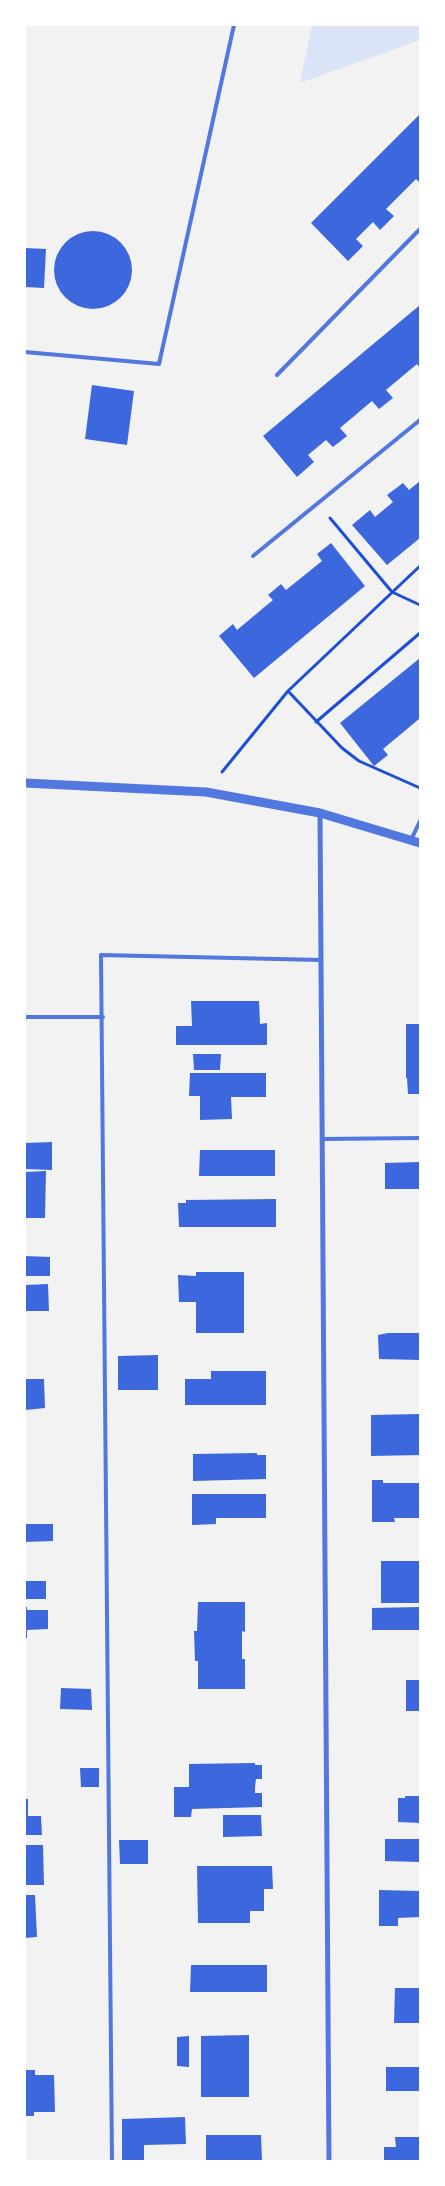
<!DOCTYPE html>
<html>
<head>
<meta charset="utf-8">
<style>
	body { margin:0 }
	#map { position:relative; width:445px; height:2186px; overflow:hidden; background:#f2f2f2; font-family:"Space Grotesk",sans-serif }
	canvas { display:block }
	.frame { position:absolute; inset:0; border:26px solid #fff; pointer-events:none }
</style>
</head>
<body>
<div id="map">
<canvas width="445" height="2186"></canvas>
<div class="frame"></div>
</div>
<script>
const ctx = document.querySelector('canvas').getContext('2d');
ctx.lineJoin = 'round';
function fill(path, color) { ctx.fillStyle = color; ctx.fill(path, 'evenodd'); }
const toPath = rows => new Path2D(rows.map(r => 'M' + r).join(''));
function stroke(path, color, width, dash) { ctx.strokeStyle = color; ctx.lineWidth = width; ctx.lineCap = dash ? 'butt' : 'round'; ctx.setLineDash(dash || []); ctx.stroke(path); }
fill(toPath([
	[312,25,420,25,420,40,300,83]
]), '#dbe4f7');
fill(toPath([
	[420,114,420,183,416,179,386,209,394,216,380,230,373,222,356,239,363,246,348,261,311,223],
	'54 270a39 39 0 1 1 78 0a39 39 0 1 1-78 0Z',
	[25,248,46,249,44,288,25,287],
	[420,305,420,368,417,364,386,390,393,398,379,409,372,401,340,428,347,436,333,447,326,440,308,455,314,462,297,477,263,436],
	[92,385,134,391,127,445,85,439],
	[420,481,420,538,387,565,352,525,370,510,375,517,393,502,387,495,403,483,409,490],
	[331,543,365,586,254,678,219,636,233,624,237,630,273,600,268,595,281,584,286,590,322,561,317,554],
	[420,658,420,721,419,719,383,749,388,755,374,766,340,723],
	[191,1001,259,1001,260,1024,267,1023,267,1045,176,1045,176,1026,192,1026],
	[406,1024,420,1024,420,1094,408,1094,407,1078,406,1078],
	[193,1054,221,1054,220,1070,194,1070],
	[190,1073,266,1073,266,1097,231,1097,232,1119,200,1120,200,1096,189,1096],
	[52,1142,52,1170,25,1169,25,1143],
	[200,1150,275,1150,275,1176,199,1176],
	[420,1162,420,1189,385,1189,385,1163],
	[46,1171,45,1218,25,1218,25,1172],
	[276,1199,276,1227,179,1227,178,1203,186,1203,186,1200],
	[25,1256,50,1257,50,1276,25,1276],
	[196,1272,244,1272,244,1333,196,1333,196,1302,179,1302,178,1275,196,1276],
	[48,1284,49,1311,25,1311,25,1285],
	[388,1333,420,1333,420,1360,379,1359,378,1335],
	[158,1355,158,1390,118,1390,118,1356],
	[211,1371,266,1371,266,1405,185,1405,185,1379,211,1379],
	[25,1379,44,1379,45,1408,25,1410],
	[420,1414,420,1455,371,1456,371,1415],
	[257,1453,257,1455,266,1455,266,1479,193,1481,193,1454],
	[372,1480,383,1480,383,1483,420,1483,420,1518,394,1518,395,1522,372,1522],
	[192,1494,266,1494,266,1518,216,1518,216,1524,192,1525],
	[25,1524,53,1524,53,1541,25,1542],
	[381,1561,420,1561,420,1603,381,1603],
	[25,1581,46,1581,46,1599,25,1599],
	[198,1602,245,1602,245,1632,242,1631,242,1659,245,1659,245,1689,198,1689,198,1661,195,1661,194,1631,197,1631],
	[25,1607,27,1607,27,1610,48,1610,48,1629,27,1630,27,1638,25,1638],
	[420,1607,420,1630,372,1630,372,1608],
	[406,1680,420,1680,420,1711,406,1711],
	[61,1688,91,1689,92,1710,60,1709],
	[255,1763,255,1765,262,1765,262,1779,256,1779,255,1787,255,1793,262,1793,262,1807,192,1809,191,1817,174,1817,174,1787,189,1787,189,1764],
	[80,1768,99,1768,99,1787,81,1787],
	[405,1796,420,1796,420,1823,398,1822,398,1798,405,1798],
	[25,1799,28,1799,28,1816,41,1816,42,1835,25,1835],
	[223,1815,261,1815,262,1836,223,1837],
	[385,1839,420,1839,420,1862,385,1861],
	[119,1840,148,1840,148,1864,120,1864],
	[25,1845,43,1845,44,1885,25,1885],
	[197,1866,272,1866,273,1889,264,1889,264,1911,250,1911,250,1923,198,1923],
	[379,1890,420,1891,420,1917,398,1918,398,1926,379,1926],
	[25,1895,35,1895,37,1937,25,1938],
	[191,1965,267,1965,267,1992,190,1992],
	[395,1988,420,1988,420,2023,394,2023],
	[249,2035,249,2097,201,2097,201,2036],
	[189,2036,189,2067,177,2066,177,2037],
	[386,2067,420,2067,420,2091,386,2091],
	[25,2070,35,2070,35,2075,54,2075,55,2112,34,2112,34,2116,25,2116],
	[185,2117,186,2144,144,2145,144,2161,122,2161,122,2119],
	[206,2135,261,2135,262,2161,206,2161],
	[395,2137,420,2137,420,2161,384,2161,384,2147,396,2147]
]), '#3d67dc');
stroke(toPath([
	[330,518,392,592,420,605],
	[288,691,342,748,359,761,420,788],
	[316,722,420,633],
	[222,772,288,691,420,566]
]), '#1d4ed8', 3);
stroke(toPath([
	[25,352,159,364,234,25],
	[277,375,420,229],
	[253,556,420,420],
	[411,840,420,821],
	[25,1017,103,1017],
	[322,1139,420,1138],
	[112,2161,101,955,321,960]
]), '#5277de', 4);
stroke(toPath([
	[320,813,329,2161]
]), '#5277de', 5);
stroke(toPath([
	[25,783,206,792,320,813,420,843]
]), '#5277de', 9);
</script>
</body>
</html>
